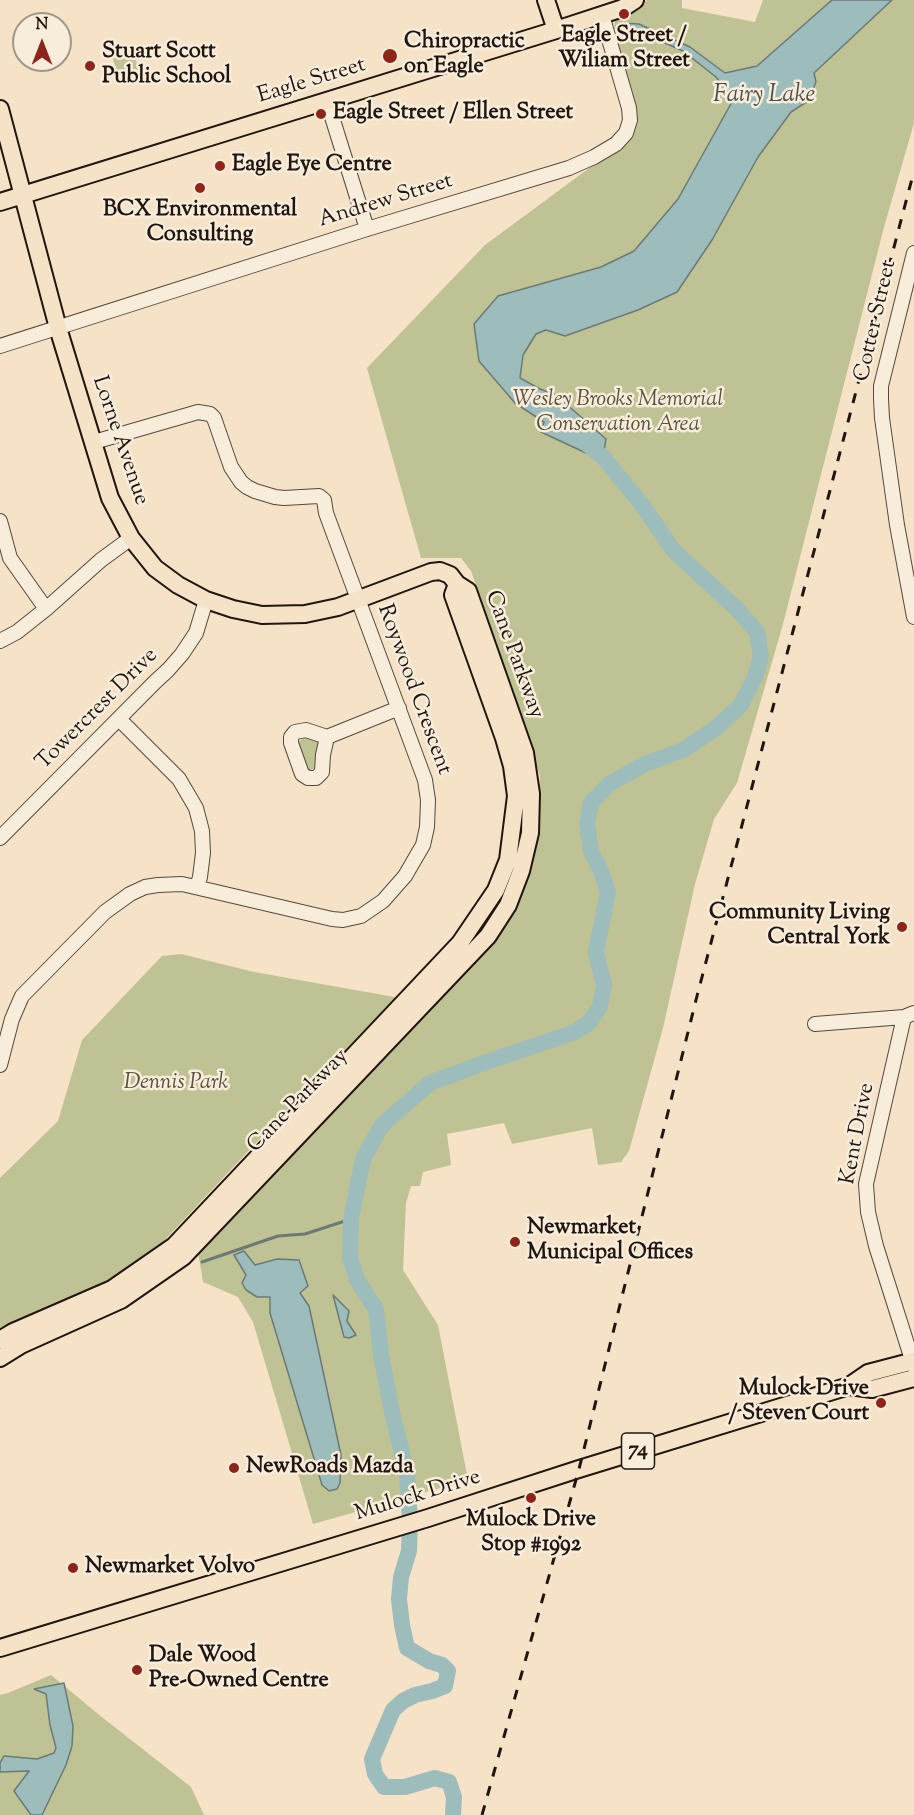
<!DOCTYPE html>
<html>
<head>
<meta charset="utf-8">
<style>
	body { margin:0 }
	#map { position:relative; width:914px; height:1815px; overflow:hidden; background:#f5e2c7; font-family:"Sorts Mill Goudy",serif }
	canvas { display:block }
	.north { position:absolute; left:12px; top:12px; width:60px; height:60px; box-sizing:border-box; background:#f8ecdb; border:2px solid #a29689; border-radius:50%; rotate:0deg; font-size:16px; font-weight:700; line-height:24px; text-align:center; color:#20160f }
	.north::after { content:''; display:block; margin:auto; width:21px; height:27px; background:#8f2418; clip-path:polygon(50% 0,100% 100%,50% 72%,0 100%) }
</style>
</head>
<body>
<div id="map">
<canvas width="914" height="1815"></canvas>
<div class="north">N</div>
</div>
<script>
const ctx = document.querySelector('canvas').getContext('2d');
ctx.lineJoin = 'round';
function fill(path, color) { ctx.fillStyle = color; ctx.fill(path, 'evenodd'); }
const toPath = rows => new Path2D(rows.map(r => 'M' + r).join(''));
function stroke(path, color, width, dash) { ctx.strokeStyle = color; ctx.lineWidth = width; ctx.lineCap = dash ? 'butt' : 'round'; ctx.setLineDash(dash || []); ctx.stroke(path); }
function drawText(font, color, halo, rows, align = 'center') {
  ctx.font = font + ' "Sorts Mill Goudy",serif'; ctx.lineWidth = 5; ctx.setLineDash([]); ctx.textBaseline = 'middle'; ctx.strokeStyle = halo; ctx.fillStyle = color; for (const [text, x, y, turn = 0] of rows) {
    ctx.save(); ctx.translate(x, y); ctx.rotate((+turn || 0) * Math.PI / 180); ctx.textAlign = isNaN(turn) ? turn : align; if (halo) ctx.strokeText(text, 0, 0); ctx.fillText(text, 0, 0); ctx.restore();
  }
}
fill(toPath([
	[647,0,682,0,682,8,755,22,763,0,914,0,914,123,884,227,783,624,737,783,714,819,695,884,663,1028,629,1151,621,1162,598,1165,592,1128,512,1144,504,1123,447,1134,451,1165,423,1172,420,1186,411,1186,406,1203,403,1270,438,1325,468,1480,313,1524,253,1322,238,1297,203,1282,198,1251,478,960,514,912,528,874,539,824,540,776,471,571,461,558,421,558,367,368,485,245,611,152,636,122,636,109,614,29,615,19,639,7],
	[133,50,139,72,119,78,112,56],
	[304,737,317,739,320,742,316,767,311,770,307,769,297,743],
	[181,954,254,972,400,998,302,1094,160,1245,107,1282,8,1324,0,1329,0,1178,58,1121,82,1040,162,956],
	[51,1675,103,1718,191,1787,204,1815,0,1815,0,1695,8,1693]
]), '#bfc293');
const water = toPath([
	[832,0,892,0,814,73,816,82,808,101,791,112,758,157,712,240,677,292,638,310,565,336,546,330,536,334,523,355,520,378,540,389,556,395,606,439,603,457,586,453,541,432,544,422,515,403,479,361,474,324,498,296,601,267,634,251,678,199,733,100,716,77,683,51,656,39,623,28,622,23,639,24,690,47,725,73,757,66,832,0],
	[244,1251,255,1265,277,1259,299,1260,308,1286,300,1293,309,1306,341,1455,340,1483,337,1489,329,1491,322,1485,270,1313,270,1297,257,1297,246,1290,242,1283,246,1275,234,1255,244,1251],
	[333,1295,349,1311,347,1321,356,1335,349,1338,344,1337,333,1295],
	[64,1683,73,1726,72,1746,66,1765,42,1815,31,1815,14,1791,29,1771,0,1772,0,1763,4,1756,37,1759,54,1753,56,1748,50,1725,46,1694,34,1689,64,1683]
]);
fill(water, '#9dbcbc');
stroke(water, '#6b7a77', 1.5);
stroke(toPath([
	[202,1262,278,1236,305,1234,351,1219]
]), '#6b7a77', 3);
stroke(toPath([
	[453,1815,454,1797,449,1782,435,1778,405,1787,384,1787,375,1774,372,1759,393,1710,403,1701,415,1695,432,1691,445,1686,448,1671,442,1665,429,1661,407,1648,402,1625,399,1599,401,1577,409,1551,410,1522,407,1473,393,1417,381,1355,376,1309,357,1280,350,1257,351,1219,363,1159,382,1125,430,1083,481,1064,575,1032,589,1023,600,1006,604,985,596,952,608,892,601,871,591,851,587,824,591,803,609,784,645,764,683,750,716,728,741,705,755,677,761,657,757,632,737,609,674,551,643,506,603,457,587,444]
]), '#9dbcbc', 16);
const minor = toPath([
	[327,101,367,229],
	[914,253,881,386,881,399,882,418,897,525,914,617],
	[0,346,367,229,569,168,594,157,616,144,626,133,630,120,629,108,602,15],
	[0,521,10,558,46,609],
	[0,641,17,632,46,609,101,560,131,538],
	[119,719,179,779,196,808,202,831,203,853,200,877,197,887],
	[327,737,323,755,322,772,316,778,308,778,302,774,291,743,291,737,295,732,306,730,327,737,399,708],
	[0,838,155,682,168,670,182,654,196,633,206,600],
	[904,1017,866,1184,868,1212,876,1246,914,1366],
	[815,1024,904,1017,914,1013],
	[0,1065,12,1019,22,996,105,912,130,894,145,887,158,885,182,884,332,919,343,920,361,916,383,901,405,876,423,845,427,827,428,800,425,780,352,583,326,513,324,500,319,496,284,498,275,497,255,491,247,487,241,482,231,467,214,418,210,414,198,412,94,442]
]);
const major = toPath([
	[546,0,556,30],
	[0,109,58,328,110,498,131,538,155,568,178,585,206,600,233,609,262,615,305,614,338,607,431,572,440,571,450,575,457,584,468,591,525,753,531,794,530,833,521,871,508,905,488,936,183,1257,121,1300,21,1345,0,1358],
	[0,202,556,30,623,8,635,0],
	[0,1340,13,1332,112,1289,174,1246,460,943,496,890,508,860,516,796,512,766,504,738,453,595,457,584],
	[849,1386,872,1389,914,1378],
	[0,1648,428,1518,579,1469,849,1386,868,1373,914,1361]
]);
stroke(minor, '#55493d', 16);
stroke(major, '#20160f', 20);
stroke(minor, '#f8ecdb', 14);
stroke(major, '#f5e2c7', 16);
stroke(toPath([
	[482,1815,579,1469,697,996,914,171]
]), '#20160f', 3, [10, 10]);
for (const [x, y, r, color] of [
	[624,14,6,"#8f2418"],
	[390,56,8,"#8f2418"],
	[90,66,6,"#8f2418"],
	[321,114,6,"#8f2418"],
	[220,166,6,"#8f2418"],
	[200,188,6,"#8f2418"],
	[902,927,6,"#8f2418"],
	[515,1242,6,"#8f2418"],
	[881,1403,6,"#8f2418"],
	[234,1468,6,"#8f2418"],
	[531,1498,6,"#8f2418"],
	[73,1568,6,"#8f2418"],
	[137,1670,6,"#8f2418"]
]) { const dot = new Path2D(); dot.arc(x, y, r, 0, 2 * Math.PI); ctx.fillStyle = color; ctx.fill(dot); stroke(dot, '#f8ecdb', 2); }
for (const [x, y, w] of [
	[638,1451,33]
]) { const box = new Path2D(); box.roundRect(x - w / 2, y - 18, w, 36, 4.5); ctx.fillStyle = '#f8ecdb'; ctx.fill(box); stroke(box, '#20160f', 1.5); }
drawText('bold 21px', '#20160f', null, [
	["74",638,1451]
]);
drawText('bold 22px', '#20160f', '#f8ecdb', [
	["Eagle Street /",624,37,"center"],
	["Wiliam Street",624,62,"center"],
	["Chiropractic",404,43],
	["on Eagle",404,68],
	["Stuart Scott",102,53],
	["Public School",102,78],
	["Eagle Street / Ellen Street",333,114],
	["Eagle Eye Centre",232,166],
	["BCX Environmental",200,211,"center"],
	["Consulting",200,236,"center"],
	["Community Living",890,914,"right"],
	["Central York",890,939,"right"],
	["Newmarket",527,1229],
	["Municipal Offices",527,1254],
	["Mulock Drive",869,1390,"right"],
	["/ Steven Court",869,1415,"right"],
	["NewRoads Mazda",246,1468],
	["Mulock Drive",531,1521,"center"],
	["Stop #1992",531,1546,"center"],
	["Newmarket Volvo",85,1568],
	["Dale Wood",149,1657],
	["Pre-Owned Centre",149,1682]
], 'left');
drawText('22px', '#20160f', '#f8ecdb', [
	["Eagle Street",312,82,-17],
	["Andrew Street",386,202,-17],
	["Cotter Street",877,321,-77],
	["Lorne Avenue",119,441,71],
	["Cane Parkway",513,655,70],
	["Roywood Crescent",413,690,70],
	["Towercrest Drive",98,710,-45],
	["Cane Parkway",299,1102,-46],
	["Kent Drive",859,1134,-79],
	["Mulock Drive",418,1497,-17]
]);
drawText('italic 22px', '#58523d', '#f8ecdb', [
	["Wesley Brooks Memorial",618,401],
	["Conservation Area",618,426],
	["Dennis Park",176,1084]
]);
drawText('italic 24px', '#4c504c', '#f8ecdb', [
	["Fairy Lake",764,97]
]);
</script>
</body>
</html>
